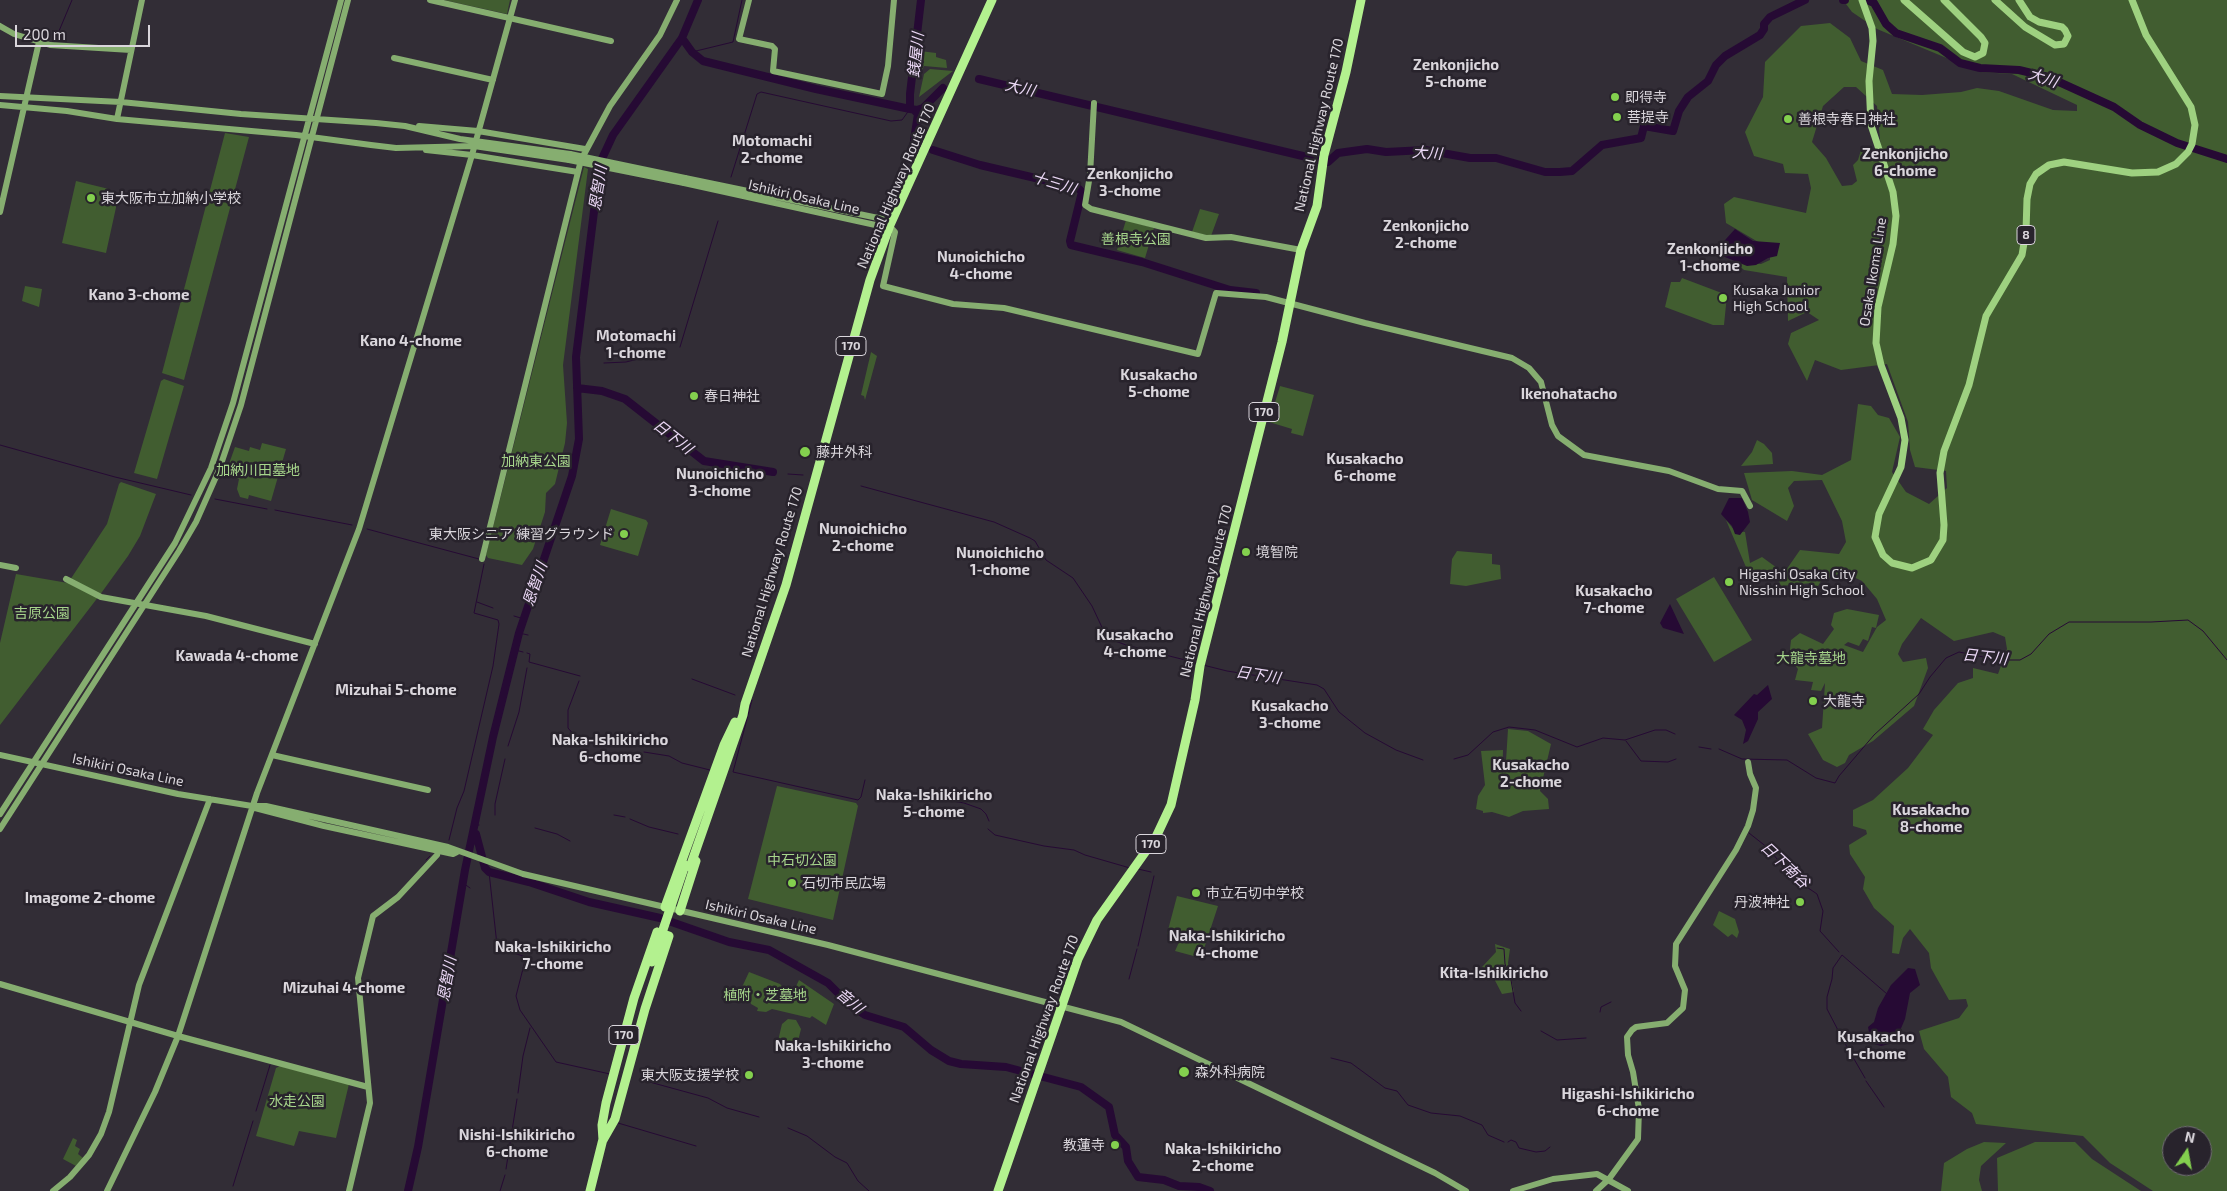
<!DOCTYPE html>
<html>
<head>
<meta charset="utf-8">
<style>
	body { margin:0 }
	#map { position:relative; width:2227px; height:1191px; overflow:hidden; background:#322d36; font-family:"Exo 2",sans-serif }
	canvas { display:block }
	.north { position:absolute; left:2162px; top:1126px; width:50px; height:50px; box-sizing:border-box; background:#28232c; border:1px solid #6f6b72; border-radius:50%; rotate:12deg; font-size:14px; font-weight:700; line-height:20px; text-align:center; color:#dad6dc }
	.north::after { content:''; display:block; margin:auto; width:18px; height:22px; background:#83d04e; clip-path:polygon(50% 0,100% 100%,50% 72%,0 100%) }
	.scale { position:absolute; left:15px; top:25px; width:135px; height:22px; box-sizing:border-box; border:2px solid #dad6dc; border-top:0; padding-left:6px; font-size:15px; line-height:18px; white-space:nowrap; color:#dad6dc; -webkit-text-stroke:4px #28232c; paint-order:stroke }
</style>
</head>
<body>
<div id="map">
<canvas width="2227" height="1191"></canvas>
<div class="north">N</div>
<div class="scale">200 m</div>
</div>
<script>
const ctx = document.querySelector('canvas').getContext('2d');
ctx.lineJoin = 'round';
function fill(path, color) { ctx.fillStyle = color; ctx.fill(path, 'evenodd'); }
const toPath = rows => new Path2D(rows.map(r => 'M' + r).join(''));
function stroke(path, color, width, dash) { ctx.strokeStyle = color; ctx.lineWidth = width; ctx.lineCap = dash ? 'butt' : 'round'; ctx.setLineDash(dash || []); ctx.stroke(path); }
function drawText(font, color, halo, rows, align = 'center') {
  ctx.font = font + ' "Exo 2","Noto Sans JP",sans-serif'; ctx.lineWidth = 5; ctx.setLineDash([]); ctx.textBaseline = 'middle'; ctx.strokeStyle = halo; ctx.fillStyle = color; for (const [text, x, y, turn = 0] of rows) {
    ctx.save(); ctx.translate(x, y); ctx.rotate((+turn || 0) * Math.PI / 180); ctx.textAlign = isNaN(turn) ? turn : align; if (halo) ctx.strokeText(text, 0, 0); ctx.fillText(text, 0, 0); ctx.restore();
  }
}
fill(toPath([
	[444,0,510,0,507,14],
	[1843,0,2227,0,2227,1191,2153,1191,2110,1163,2083,1136,1976,1124,1972,1113,1951,1097,1948,1077,1924,1049,1919,1031,1959,1018,1968,1006,1966,999,1949,1000,1931,968,1929,953,1910,929,1903,938,1899,954,1892,953,1894,926,1874,908,1863,889,1865,877,1850,854,1849,845,1867,834,1866,830,1853,826,1853,810,1873,800,1908,768,1933,735,1923,729,1934,710,1958,683,1973,678,1973,668,1998,674,2007,649,2005,637,1993,632,1954,641,1921,618,1902,644,1898,654,1903,662,1926,658,1928,668,1914,706,1873,741,1849,755,1845,763,1837,767,1823,760,1808,734,1822,728,1825,683,1821,691,1811,690,1813,682,1795,680,1798,669,1789,658,1791,640,1800,633,1823,644,1834,629,1831,625,1834,613,1847,609,1879,615,1876,628,1872,627,1868,641,1863,639,1859,646,1848,642,1844,645,1863,652,1877,627,1886,620,1877,599,1862,581,1843,572,1821,581,1815,591,1812,583,1781,586,1777,576,1751,579,1726,520,1735,531,1745,532,1750,563,1762,557,1784,573,1800,550,1839,554,1846,542,1842,521,1822,480,1794,481,1788,488,1794,506,1787,521,1752,500,1744,473,1792,471,1822,475,1851,460,1858,404,1871,406,1878,415,1889,418,1900,437,1892,472,1906,492,1929,504,1947,488,1946,471,1915,467,1910,450,1908,422,1887,364,1841,370,1815,360,1807,381,1788,344,1791,333,1819,320,1807,312,1788,321,1787,277,1744,270,1735,262,1761,264,1770,260,1770,249,1726,223,1724,204,1734,197,1806,213,1811,188,1808,174,1785,173,1783,164,1754,156,1745,132,1763,97,1765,62,1801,26,1830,23,1850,38,1861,61,1883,70,1892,94,1922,95,1961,92,1977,88,1999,91,2053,110,2077,111,2077,105,2012,74,1980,72,1877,29,1852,12],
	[1844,87,1856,87,1877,106,1881,150,1861,150,1858,160,1853,165,1857,181,1852,185,1842,186,1826,158,1812,142,1823,106],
	[2172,1136,2202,1136,2202,1166,2172,1166],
	[920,51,936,53,936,57,946,60,947,68,924,66,922,70,917,69],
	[930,69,953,71,919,97,924,74],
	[225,133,249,137,184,380,162,373],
	[584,167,588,169,563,365,567,423,565,443,555,484,546,493,545,512,533,549,522,565,488,558,486,555],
	[76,181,109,189,117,203,106,253,62,243],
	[1200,209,1219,214,1211,236,1192,232],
	[1126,220,1154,228,1145,258,1117,250],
	[1682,278,1727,295,1724,325,1713,325,1665,307,1671,282,1680,282],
	[25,286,42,289,39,307,22,301],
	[871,352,877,356,865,400,864,396,861,395],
	[164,379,184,386,157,479,134,473,161,381],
	[1280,386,1314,395,1303,436,1291,433,1292,429,1269,422],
	[1757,440,1764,444,1772,453,1773,464,1741,466,1752,452],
	[262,443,286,449,271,501,249,495,248,499,240,497,237,489,239,479,225,475,235,447,249,451,250,447,260,450],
	[121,482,156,494,140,536,128,556,102,592,0,725,0,643,16,574,68,583,107,524,119,484],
	[611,509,646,520,648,523,638,556,600,545],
	[1457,551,1492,554,1492,564,1500,565,1501,579,1466,586,1450,584,1452,559],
	[1714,577,1752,640,1714,662,1676,599],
	[1508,729,1528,731,1551,744,1540,791,1548,799,1549,809,1523,811,1509,817,1492,812,1483,813,1483,811,1476,809,1478,796,1485,785,1481,751,1503,750,1502,784,1503,763,1506,761],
	[777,786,856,803,858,806,833,920,748,899],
	[1177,896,1218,906,1201,958,1175,951,1180,940,1167,934],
	[1719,911,1735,919,1739,932,1737,938,1732,934,1728,937,1713,925],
	[1495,944,1510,949,1508,963,1514,992,1502,994,1489,969,1482,967,1496,952],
	[749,972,780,984,791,997,799,980,834,1004,826,1025,812,1016,810,1018,772,1009,766,1012,757,1011,758,1008,751,1004,750,1001,737,998],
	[788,1019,796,1020,801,1029,796,1049,788,1052,782,1051,777,1045,782,1024],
	[280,1066,349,1084,336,1138,299,1131,294,1146,256,1136,276,1068],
	[73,1138,77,1140,75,1146,80,1149,78,1154,83,1158,76,1166,63,1159],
	[1984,1142,2006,1143,1981,1166,1979,1180,1982,1191,1941,1191,1944,1163,1967,1149],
	[2035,1142,2075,1142,2092,1159,2141,1191,1998,1191,1997,1158]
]), '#415d30');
fill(toPath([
	[1735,229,1753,241,1780,243,1777,256,1768,258,1756,265,1747,266,1720,255,1717,249],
	[1729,498,1742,498,1748,512,1750,522,1740,535,1735,534,1732,526,1721,514],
	[1670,604,1684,634,1663,628,1660,623],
	[1768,685,1772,699,1758,712,1758,719,1748,741,1743,744,1746,730,1742,720,1734,715,1754,694,1757,695],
	[1908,968,1915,969,1920,985,1910,993,1905,1019,1896,1040,1893,1043,1881,1046,1871,1043,1868,1027,1874,1022,1878,1008,1891,985]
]), '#260a34');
stroke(toPath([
	[54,43,72,0],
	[692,52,733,42,742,0],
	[731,177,757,94,761,92,891,121,902,120,910,109],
	[680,347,718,221],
	[604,363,626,362,646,357],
	[0,445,115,477,191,495],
	[788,474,803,475],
	[861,486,994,522,1030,538,1035,541,1046,560,1073,578,1092,606,1107,638,1126,645,1197,663],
	[215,499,267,509],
	[275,510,352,525],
	[367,529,479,559],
	[477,602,493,608],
	[514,616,524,619],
	[519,633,528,635],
	[515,650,523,652],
	[527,653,530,654,529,662,580,676],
	[1203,665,1227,671,1317,685,1324,689,1339,712,1365,733,1396,750,1423,760],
	[692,679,735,695],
	[579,681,568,710,568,728,575,736,608,746],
	[752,700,733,772,858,800,861,797,865,780],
	[1626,741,1641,761,1668,762,1676,759],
	[508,746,519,712,527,668],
	[1699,747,1711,749],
	[1719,749,1742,759,1787,760,1816,778,1835,783,1839,776,1874,735,1919,694,1930,677,1946,658,1959,652,1998,660,2020,660,2031,654,2049,634,2069,622,2151,622,2188,620,2203,631,2227,660],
	[644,752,669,756,682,763,710,770],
	[1454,759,1468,755,1493,732,1509,727,1535,730,1577,747,1603,738,1625,740,1655,730,1666,730,1675,734],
	[919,795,964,803,981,809,986,814,989,821],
	[495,815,495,804,505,759],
	[614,815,625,817],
	[630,819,649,827,678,834],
	[474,825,479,825],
	[535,828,557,834,570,841],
	[988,829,995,835,1044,846,1074,850,1085,855,1130,868],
	[1749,833,1768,848,1792,877,1817,894,1823,911,1820,931,1839,952],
	[449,840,457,808,464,791,493,666,499,624,498,620,474,613,484,564],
	[426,860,430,856],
	[1138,869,1151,872],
	[491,870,493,873],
	[489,872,497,945,501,949,526,957,516,996,520,1010,556,1062,610,1074],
	[463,883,470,888],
	[1138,946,1154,876],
	[1497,948,1504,949,1505,964,1511,980,1515,1003,1521,1011],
	[1129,979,1137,949],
	[1600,1012,1601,1007,1611,1002],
	[1541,1031,1557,1040,1586,1038],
	[1840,1034,1827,1009,1827,997,1832,979,1833,968,1842,955,1887,994],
	[1843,1040,1865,1078],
	[1331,1058,1351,1063,1385,1088,1397,1091,1408,1105,1431,1113,1460,1116,1482,1125,1488,1135,1504,1142],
	[646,1081,708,1098,727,1108,759,1117],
	[1866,1081,1884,1107],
	[518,1093,523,1056,530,1028],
	[256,1111,270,1065],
	[618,1123,696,1146],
	[788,1128,807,1136,835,1157,847,1163,858,1181,869,1191],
	[1508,1142,1511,1140,1516,1142,1519,1148,1536,1152,1545,1151,1550,1147],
	[506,1169,517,1099],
	[233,1186,253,1121],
	[500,1191,505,1175]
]), '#260a34', 1);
stroke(toPath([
	[1843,0,1845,0],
	[1867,0,1874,3,1886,24,1896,33,1940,48,1960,63,1980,68,2019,70,2048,77,2114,107,2140,125,2177,143,2227,159],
	[682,38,692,52,703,61,816,89,910,109,917,110,923,108,943,88],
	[979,79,1328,162,1338,153,1367,149,1386,152,1425,150,1470,158,1496,158,1545,172,1560,172,1572,171,1602,145,1641,138,1644,126,1673,131,1679,111,1688,97,1708,81,1716,65,1725,56,1760,35,1764,29,1764,24,1770,17,1805,0],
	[910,109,910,94,921,0],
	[914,110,918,114,914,140,915,144,920,145],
	[933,150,980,165,1078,188,1082,192,1070,241,1071,245,1142,262,1230,290,1256,293],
	[577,388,602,391,625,399,704,461,773,472],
	[476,834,485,868,489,872,529,882,589,902,660,918,729,942,769,950,828,983,850,1005,865,1015,904,1027,931,1050,949,1061,961,1064,1006,1067,1081,1087,1109,1107,1115,1135,1126,1147,1128,1161,1138,1177,1164,1180,1179,1186,1199,1187,1210,1191],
	[408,1191,418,1147,465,870,493,737,519,633,572,476,579,439,576,357,600,163,613,135,682,38,698,0]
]), '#260a34', 8);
stroke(toPath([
	[430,0,611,41],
	[749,0,739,39,772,46,775,49,773,71,882,94,888,66,894,0],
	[0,26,14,34,50,45,131,50],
	[394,58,493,80],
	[0,96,121,102,241,114,376,123,405,126,460,139,570,154],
	[1094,103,1090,175,1085,205,1091,209,1206,238,1231,237,1301,250],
	[0,105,67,111,117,119,296,135,371,145,396,148,474,146,569,160],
	[117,119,142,0],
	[419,126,478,131,585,149],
	[426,150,472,155,578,172],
	[685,178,883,219,895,232,883,286,953,304,1004,308,1198,354,1216,293,1266,297,1365,323,1512,358,1529,368,1541,382,1552,425,1558,436,1584,455,1669,471,1718,489,1742,491,1750,506],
	[684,183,848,219,880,226,890,225],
	[0,212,39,42],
	[482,559,581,160,610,106,660,35,677,0],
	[0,565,16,568],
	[66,579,101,597,206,616,315,644],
	[0,755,178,794,252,806,266,806,448,847,523,874,828,945,1121,1022,1435,1173,1466,1191],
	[272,755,428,790],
	[255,808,324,826,453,854,457,852],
	[0,814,175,543,211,468,233,403,341,0],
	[0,829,179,551,196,522,219,470,241,405,348,0],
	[0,984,178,1036,368,1087],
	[53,1191,70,1177,89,1155,101,1134,109,1112,139,985,210,799],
	[107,1191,155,1092,178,1036,257,793,359,529,472,155,515,0],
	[349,1191,370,1103,358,978,373,916,398,897,437,855],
	[1513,1191,1553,1179,1597,1174,1628,1191],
	[1596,1191,1609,1179,1638,1139,1639,1109,1633,1072,1628,1055,1627,1037,1632,1030,1636,1027,1667,1023,1683,1008,1685,990,1675,966,1676,944,1736,850,1748,826,1753,810,1756,788,1750,774,1748,762]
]), '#86ae70', 6);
stroke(toPath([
	[1862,0,1872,28,1873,41,1869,81,1871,125,1893,192,1896,216,1893,244,1878,307,1876,343,1881,365,1901,418,1905,440,1901,467,1879,514,1875,537,1883,555,1892,563,1912,568,1931,560,1943,540,1944,525,1940,473,1944,451,1969,385,1986,316,2022,255,2026,231,2027,199,2030,184,2036,174,2049,165,2064,162,2132,173,2158,172,2176,164,2188,152,2192,144,2195,125,2191,107,2146,35,2132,0],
	[1904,0,1963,52,1975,57,1983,53,1985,43,1981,37,1944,0],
	[1995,0,2025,27,2055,45,2064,44,2068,36,2065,30,2062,27,2039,22,2030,17,2019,0]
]), '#9ed180', 7);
stroke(toPath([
	[690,867,743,715,745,704,786,585,870,280,890,225,992,0],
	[665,907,724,745,735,722],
	[680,911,696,861],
	[657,932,669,936,645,1009,615,1119,603,1140,602,1125,606,1103,634,998,657,932],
	[590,1191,604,1135],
	[998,1191,1078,959,1097,920,1156,837,1171,805,1195,700,1200,666,1282,342,1301,250,1317,206,1324,155,1346,72,1361,0]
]), '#b3f18f', 9);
stroke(toPath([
	[570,154,685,178],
	[569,160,684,183]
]), '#86ae70', 6);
stroke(toPath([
	[652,962,685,865]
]), '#b3f18f', 9);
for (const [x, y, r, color] of [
	[1615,97,5,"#83d04e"],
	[1617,117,5,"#83d04e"],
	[1788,119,5,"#83d04e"],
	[91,198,5,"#83d04e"],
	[1723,298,5,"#83d04e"],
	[694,396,5,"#83d04e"],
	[805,452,6,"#83d04e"],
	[624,534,5,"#83d04e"],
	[1246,552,5,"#83d04e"],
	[1729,582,5,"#83d04e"],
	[1813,701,5,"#83d04e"],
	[792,883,5,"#83d04e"],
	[1196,893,5,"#83d04e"],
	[1800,902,5,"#83d04e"],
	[1184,1072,6,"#83d04e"],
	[749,1075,5,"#83d04e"],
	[1115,1145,5,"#83d04e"]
]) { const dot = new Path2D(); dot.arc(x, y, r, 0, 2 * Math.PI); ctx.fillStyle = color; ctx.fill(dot); stroke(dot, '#28232c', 2); }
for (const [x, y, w] of [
	[2026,235,18],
	[851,346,30],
	[1264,412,30],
	[1151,844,30],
	[624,1035,30]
]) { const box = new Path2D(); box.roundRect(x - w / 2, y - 9.5, w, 19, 4); ctx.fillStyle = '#28232c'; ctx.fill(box); stroke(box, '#dad6dc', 1); }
drawText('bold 12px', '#dad6dc', null, [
	["8",2026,235],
	["170",851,346],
	["170",1264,412],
	["170",1151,844],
	["170",624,1035]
]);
drawText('14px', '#dad6dc', '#28232c', [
	["即得寺",1625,97],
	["菩提寺",1627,117],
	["善根寺春日神社",1798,119],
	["東大阪市立加納小学校",101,198],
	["Kusaka Junior",1733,290],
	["High School",1733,306],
	["春日神社",704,396],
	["藤井外科",816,452],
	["東大阪シニア 練習グラウンド",614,534,"right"],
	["境智院",1256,552],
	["Higashi Osaka City",1739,574],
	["Nisshin High School",1739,590],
	["大龍寺",1823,701],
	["石切市民広場",802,883],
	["市立石切中学校",1206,893],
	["丹波神社",1790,902,"right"],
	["森外科病院",1195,1072],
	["東大阪支援学校",739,1075,"right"],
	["教蓮寺",1105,1145,"right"]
], 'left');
drawText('14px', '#dad6dc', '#28232c', [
	["National Highway Route 170",1319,125,-77],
	["National Highway Route 170",896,186,-67],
	["Ishikiri Osaka Line",804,197,13],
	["Osaka Ikoma Line",1873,272,-81],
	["National Highway Route 170",772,572,-73],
	["National Highway Route 170",1206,591,-76],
	["Ishikiri Osaka Line",128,770,12],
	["Ishikiri Osaka Line",761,917,13],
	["National Highway Route 170",1044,1019,-70]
]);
drawText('14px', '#a6d58b', '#28232c', [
	["善根寺公園",1136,239],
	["加納東公園",536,461],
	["加納川田墓地",258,470],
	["吉原公園",42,613],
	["大龍寺墓地",1811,658],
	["中石切公園",802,860],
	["植附・芝墓地",765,995],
	["水走公園",297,1101]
]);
drawText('italic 15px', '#ecd9f7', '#28232c', [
	["銭屋川",916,55,-84],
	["大川",2043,78,18],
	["大川",1020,88,13],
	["大川",1427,153,4],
	["十三川",1054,183,17],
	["恩智川",598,188,-81],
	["日下川",673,437,38],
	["恩智川",535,584,-71],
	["日下川",1985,657,6],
	["日下川",1258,675,9],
	["日下南谷",1785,865,43],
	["恩智川",447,979,-80],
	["音川",850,1001,40]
]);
drawText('bold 15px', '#dad6dc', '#28232c', [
	["Zenkonjicho",1456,65],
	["5-chome",1456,82],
	["Motomachi",772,141],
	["2-chome",772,158],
	["Zenkonjicho",1905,154],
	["6-chome",1905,171],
	["Zenkonjicho",1130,174],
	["3-chome",1130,191],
	["Zenkonjicho",1426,226],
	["2-chome",1426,243],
	["Zenkonjicho",1710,249],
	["1-chome",1710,266],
	["Nunoichicho",981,257],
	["4-chome",981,274],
	["Kano 3-chome",139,295],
	["Motomachi",636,336],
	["1-chome",636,353],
	["Kano 4-chome",411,341],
	["Kusakacho",1159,375],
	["5-chome",1159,392],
	["Ikenohatacho",1569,394],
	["Kusakacho",1365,459],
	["6-chome",1365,476],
	["Nunoichicho",720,474],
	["3-chome",720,491],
	["Nunoichicho",863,529],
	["2-chome",863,546],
	["Nunoichicho",1000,553],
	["1-chome",1000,570],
	["Kusakacho",1614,591],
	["7-chome",1614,608],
	["Kusakacho",1135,635],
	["4-chome",1135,652],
	["Kawada 4-chome",237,656],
	["Mizuhai 5-chome",396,690],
	["Kusakacho",1290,706],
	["3-chome",1290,723],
	["Naka-Ishikiricho",610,740],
	["6-chome",610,757],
	["Kusakacho",1531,765],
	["2-chome",1531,782],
	["Naka-Ishikiricho",934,795],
	["5-chome",934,812],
	["Kusakacho",1931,810],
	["8-chome",1931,827],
	["Imagome 2-chome",90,898],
	["Naka-Ishikiricho",1227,936],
	["4-chome",1227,953],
	["Naka-Ishikiricho",553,947],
	["7-chome",553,964],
	["Kita-Ishikiricho",1494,973],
	["Mizuhai 4-chome",344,988],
	["Kusakacho",1876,1037],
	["1-chome",1876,1054],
	["Naka-Ishikiricho",833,1046],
	["3-chome",833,1063],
	["Higashi-Ishikiricho",1628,1094],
	["6-chome",1628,1111],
	["Nishi-Ishikiricho",517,1135],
	["6-chome",517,1152],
	["Naka-Ishikiricho",1223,1149],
	["2-chome",1223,1166]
]);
</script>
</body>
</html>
